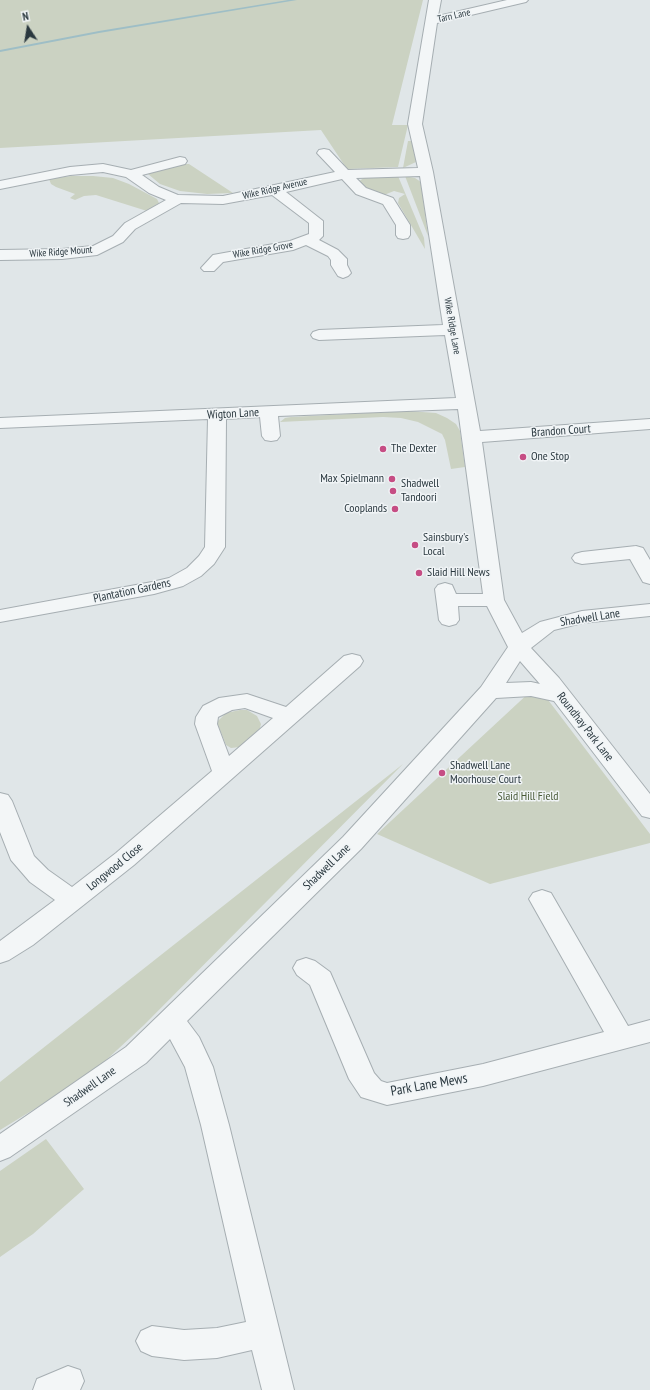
<!DOCTYPE html>
<html>
<head>
<meta charset="utf-8">
<style>
	body { margin:0 }
	#map { position:relative; width:650px; height:1390px; overflow:hidden; background:#e0e6e8; font-family:"PT Sans Narrow",sans-serif }
	canvas { display:block }
	.north { position:absolute; left:8px; top:8px; width:40px; height:40px; -webkit-text-stroke:3px #f0f4f6; paint-order:stroke; rotate:348deg; font-size:11px; font-weight:700; line-height:16px; text-align:center; color:#2a383f }
	.north::after { content:''; display:block; margin:auto; width:14px; height:18px; background:#2a383f; clip-path:polygon(50% 0,100% 100%,50% 72%,0 100%) }
</style>
</head>
<body>
<div id="map">
<canvas width="650" height="1390"></canvas>
<div class="north">N</div>
</div>
<script>
const ctx = document.querySelector('canvas').getContext('2d');
ctx.lineJoin = 'round';
function fill(path, color) { ctx.fillStyle = color; ctx.fill(path, 'evenodd'); }
const toPath = rows => new Path2D(rows.map(r => 'M' + r).join(''));
function stroke(path, color, width, dash) { ctx.strokeStyle = color; ctx.lineWidth = width; ctx.lineCap = dash ? 'butt' : 'round'; ctx.setLineDash(dash || []); ctx.stroke(path); }
function drawText(font, color, halo, rows, align = 'center') {
  ctx.font = font + ' "PT Sans Narrow",sans-serif'; ctx.lineWidth = 3; ctx.setLineDash([]); ctx.textBaseline = 'middle'; ctx.strokeStyle = halo; ctx.fillStyle = color; for (const [text, x, y, turn = 0] of rows) {
    ctx.save(); ctx.translate(x, y); ctx.rotate((+turn || 0) * Math.PI / 180); ctx.textAlign = isNaN(turn) ? turn : align; if (halo) ctx.strokeText(text, 0, 0); ctx.fillText(text, 0, 0); ctx.restore();
  }
}
fill(toPath([
	[0,0,423,0,392,125,408,125,398,167,347,169,321,130,0,148],
	[408,141,412,141,416,162,403,168],
	[184,164,189,164,233,193,207,194,180,191,160,184,148,174],
	[71,176,93,176,113,178,129,184,157,199,159,203,147,211,96,195,84,196,75,200,70,198,75,194,56,187,51,184,49,179],
	[398,176,424,238,425,249,398,203,399,198,405,194,394,191,384,195,371,194,358,182,365,177],
	[405,176,415,178,421,182,428,236],
	[408,411,436,413,447,418,456,424,460,431,465,467,451,469,445,440,442,434,418,422,401,418,383,417,280,422,285,418,291,417],
	[539,688,650,834,650,843,490,884,377,834,532,690],
	[240,710,247,710,257,716,261,724,260,728,240,747,231,748,226,745,218,725,218,721,226,713],
	[403,764,144,1025,103,1063,46,1102,0,1130,0,1082],
	[46,1139,84,1189,33,1234,0,1257,0,1171]
]), '#cbd2c2');
fill(toPath([
	[288,0,297,0,99,33,0,52,0,50,99,31,288,0]
]), '#9ebec6');
const minor = toPath([
	[429,0,441,0,438,16,507,0,528,0,526,2,437,23,422,124,433,172,480,431,650,419,650,429,482,442,504,600,522,633,540,622,582,611,650,604,650,616,582,623,554,630,531,648,559,678,650,794,650,818,642,816,554,701,531,696,496,698,361,849,187,1021,199,1037,213,1067,229,1125,294,1390,262,1390,252,1350,217,1358,184,1360,152,1356,141,1351,136,1341,141,1331,152,1326,184,1330,217,1328,246,1322,201,1125,185,1067,170,1039,146,1063,10,1157,0,1161,0,1134,126,1047,343,837,481,687,508,647,487,606,458,606,459,620,456,624,449,626,442,624,439,620,435,589,438,585,445,583,452,585,456,594,483,594,458,409,278,416,280,436,277,440,271,441,265,440,262,436,260,417,226,419,225,547,214,564,201,576,183,586,154,594,0,622,0,610,152,582,169,578,187,568,199,556,205,547,208,419,0,428,0,418,456,398,445,335,319,340,313,338,311,335,313,332,319,330,443,325,420,176,356,178,366,188,393,198,410,225,410,235,408,238,403,239,398,238,396,235,396,225,383,204,356,194,342,179,286,192,323,221,323,236,319,240,338,250,347,259,347,265,351,273,348,276,343,278,338,276,331,265,331,260,328,256,306,245,293,250,223,262,214,271,204,271,201,268,213,255,290,241,309,234,309,223,272,195,223,204,181,203,135,229,123,242,97,255,62,259,0,260,0,250,62,249,93,246,113,236,125,223,166,200,149,193,126,177,103,172,70,175,0,189,0,181,70,167,103,164,131,170,180,157,185,158,187,161,185,164,142,175,159,187,178,195,223,196,335,172,317,153,319,150,324,149,329,150,348,170,418,168,408,124,429,0],
	[520,661,540,684,531,682,506,683,520,661],
	[636,546,643,548,650,560,650,584,643,582,630,559,582,564,575,562,572,558,575,554,582,552,636,546],
	[352,654,360,656,363,661,360,666,134,865,33,945,9,960,0,963,0,941,55,900,30,882,11,860,0,832,0,793,8,795,12,801,34,856,48,870,72,887,116,853,212,771,195,724,196,717,203,706,219,698,247,694,286,707,344,656,352,654],
	[245,708,273,718,229,756,217,724,218,717,232,710,245,708],
	[542,890,551,893,628,1026,650,1020,650,1042,483,1086,387,1105,361,1097,349,1079,310,985,297,975,293,968,297,961,306,958,315,961,330,972,374,1073,381,1081,387,1083,483,1064,604,1032,529,899,533,893,542,890],
	[68,1366,80,1370,84,1381,80,1390,33,1390,37,1379,68,1366]
]);
stroke(minor, '#a6aeb2', 2);
fill(minor, '#f3f6f7');
for (const [x, y, r, color] of [
	[383,449,4,"#c64d84"],
	[523,457,4,"#c64d84"],
	[392,479,4,"#c64d84"],
	[393,491,4,"#c64d84"],
	[395,509,4,"#c64d84"],
	[415,545,4,"#c64d84"],
	[419,573,4,"#c64d84"],
	[442,773,4,"#c64d84"]
]) { const dot = new Path2D(); dot.arc(x, y, r, 0, 2 * Math.PI); ctx.fillStyle = color; ctx.fill(dot); stroke(dot, '#f0f4f6', 1.5); }
drawText('10px', '#2a383f', '#f0f4f6', [
	["Tarn Lane",454,16,-13],
	["Wike Ridge Avenue",275,189,-13],
	["Wike Ridge Grove",263,250,-10],
	["Wike Ridge Mount",61,252,-4],
	["Wike Ridge Lane",452,326,80]
]);
drawText('12px', '#2a383f', '#f0f4f6', [
	["Wigton Lane",233,414,-3],
	["Brandon Court",561,431,-4],
	["Plantation Gardens",132,591,-12],
	["Shadwell Lane",590,618,-9],
	["Roundhay Park Lane",585,727,52],
	["Longwood Close",115,867,-39],
	["Shadwell Lane",327,867,-44],
	["Shadwell Lane",90,1087,-35]
]);
drawText('12px', '#2a383f', '#f0f4f6', [
	["The Dexter",391,449],
	["One Stop",531,457],
	["Max Spielmann",384,479,"right"],
	["Shadwell",401,484],
	["Tandoori",401,498],
	["Cooplands",387,509,"right"],
	["Sainsbury's",423,538],
	["Local",423,552],
	["Slaid Hill News",427,573],
	["Shadwell Lane",450,766],
	["Moorhouse Court",450,780]
], 'left');
drawText('12px', '#495a38', '#f0f4f6', [
	["Slaid Hill Field",528,797]
]);
drawText('14px', '#2a383f', '#f0f4f6', [
	["Park Lane Mews",429,1085,-10]
]);
</script>
</body>
</html>
